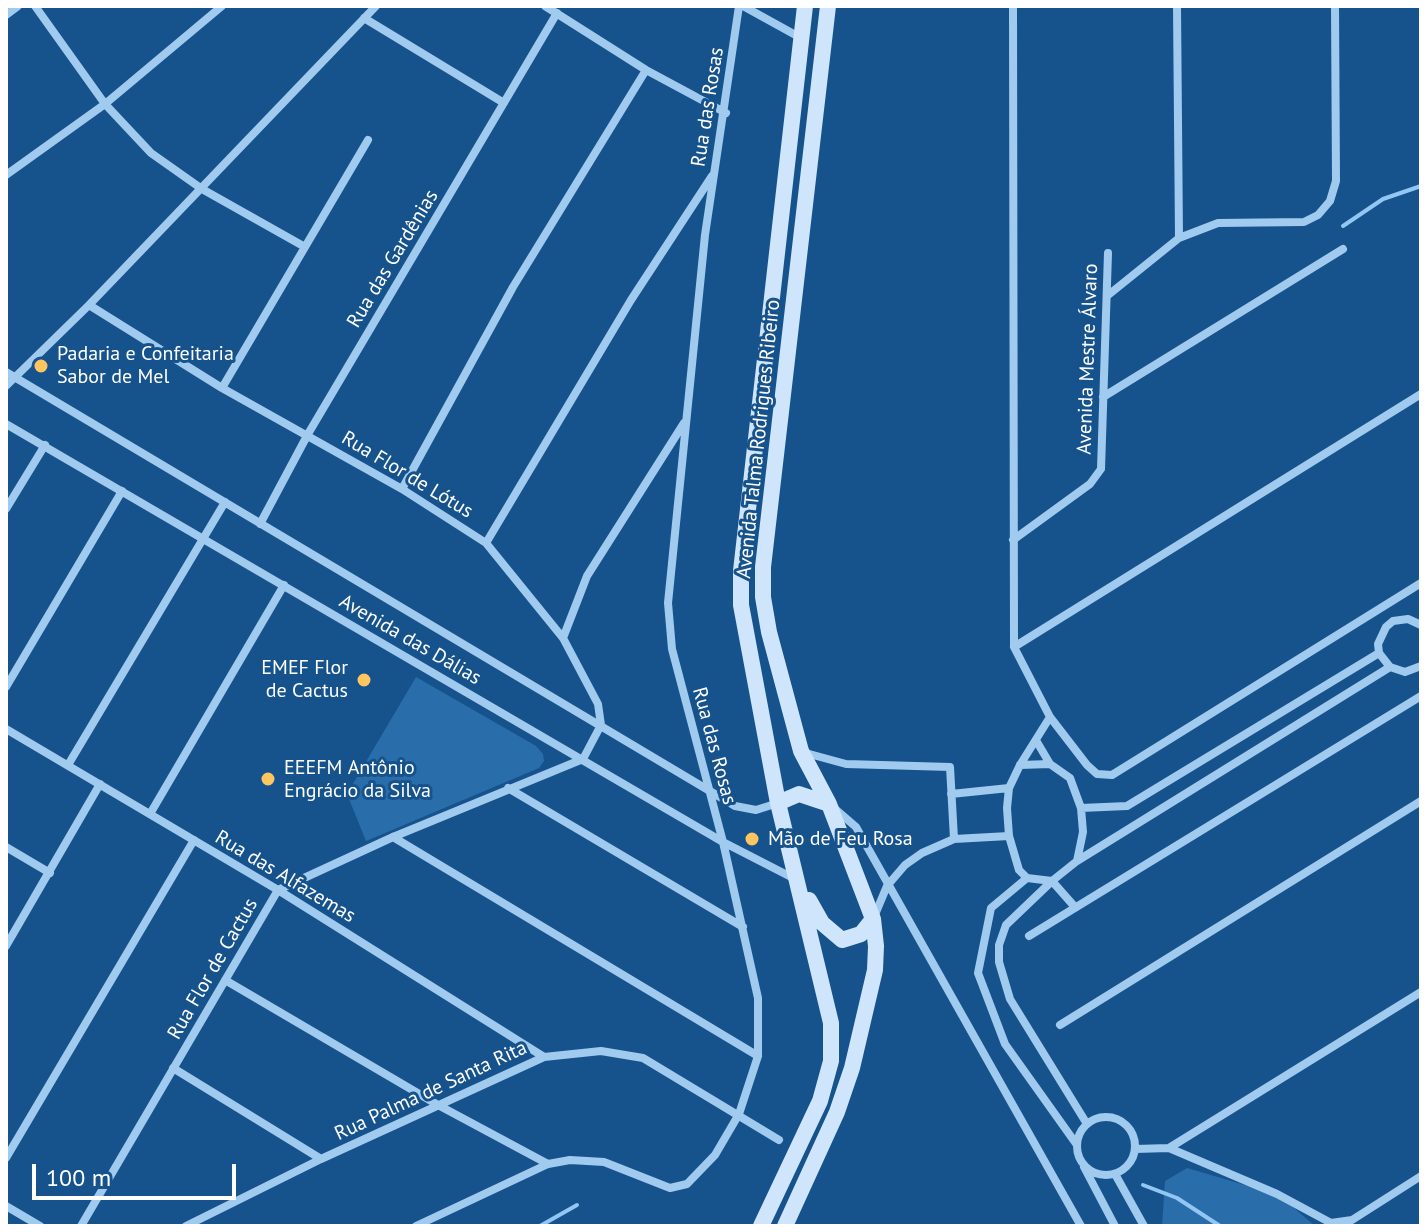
<!DOCTYPE html>
<html>
<head>
<meta charset="utf-8">
<style>
	body { margin:0 }
	#map { position:relative; width:1427px; height:1232px; overflow:hidden; background:#16538d; font-family:"PT Sans",sans-serif }
	canvas { display:block }
	.frame { position:absolute; inset:0; border:8px solid #fff; pointer-events:none }
	.scale { position:absolute; left:32px; top:1164px; width:204px; height:36px; box-sizing:border-box; border:4px solid #fff; border-top:0; padding-left:10px; font-size:24px; line-height:28px; white-space:nowrap; color:#fff; -webkit-text-stroke:6px #16538d; paint-order:stroke }
</style>
</head>
<body>
<div id="map">
<canvas width="1427" height="1232"></canvas>
<div class="frame"></div>
<div class="scale">100 m</div>
</div>
<script>
const ctx = document.querySelector('canvas').getContext('2d');
ctx.lineJoin = 'round';
function fill(path, color) { ctx.fillStyle = color; ctx.fill(path, 'evenodd'); }
const toPath = rows => new Path2D(rows.map(r => 'M' + r).join(''));
function stroke(path, color, width, dash) { ctx.strokeStyle = color; ctx.lineWidth = width; ctx.lineCap = dash ? 'butt' : 'round'; ctx.setLineDash(dash || []); ctx.stroke(path); }
function drawText(font, color, halo, rows, align = 'center') {
  ctx.font = font + ' "PT Sans",sans-serif'; ctx.lineWidth = 6; ctx.setLineDash([]); ctx.textBaseline = 'middle'; ctx.strokeStyle = halo; ctx.fillStyle = color; for (const [text, x, y, turn = 0] of rows) {
    ctx.save(); ctx.translate(x, y); ctx.rotate((+turn || 0) * Math.PI / 180); ctx.textAlign = isNaN(turn) ? turn : align; if (halo) ctx.strokeText(text, 0, 0); ctx.fillText(text, 0, 0); ctx.restore();
  }
}
fill(toPath([
	[416,677,536,746,543,754,544,761,539,768,366,841,347,794],
	[1187,1168,1279,1195,1315,1226,1162,1226,1165,1181]
]), '#296eab');
stroke(toPath([
	[1343,226,1383,199,1421,186],
	[1143,1185,1177,1198,1220,1226],
	[540,1226,577,1205]
]), '#93c6f2', 4);
stroke(toPath([
	[35,6,105,104,151,153,202,189,305,247],
	[545,6,646,70,726,113],
	[743,6,801,38],
	[1013,6,1014,647,1050,717,1087,765,1097,774,1112,775,1421,583],
	[6,15,18,6],
	[364,18,504,103],
	[6,175,105,104,222,6],
	[1179,238,1218,223,1304,222,1318,215,1330,201,1336,181,1335,6],
	[1107,296,1179,238,1177,6],
	[89,305,222,388,402,489,486,543,563,638,598,704,601,725,583,759],
	[6,372,735,806,756,810,778,803],
	[6,386,89,305,376,6],
	[222,388,368,140],
	[1103,397,1343,249],
	[6,424,723,842,795,879],
	[402,489,513,287,646,70],
	[6,509,45,445],
	[260,524,308,434,557,13],
	[1013,540,1090,484,1101,469,1108,253],
	[486,543,631,300,712,176],
	[1421,625,1408,619,1393,621,1386,627,1378,644,1379,653,1390,667,1405,672,1421,666],
	[563,638,587,576,684,423],
	[1014,647,1421,394],
	[6,687,122,491],
	[1050,717,1020,765,1009,788,1007,808,1009,836,1019,870,1027,878,1052,881,1077,861,1390,667],
	[6,729,278,890,544,1057],
	[1037,742,1050,764],
	[802,752,846,764,950,767,954,839,922,853,905,865,887,886,874,917],
	[68,765,225,502],
	[1020,765,1050,764,1070,778,1081,808,1083,832,1077,861],
	[508,788,743,927],
	[951,794,1009,788],
	[834,808,856,827,1081,1226],
	[1081,808,1127,806,1379,653],
	[150,814,284,585],
	[393,837,758,1056],
	[954,839,1009,836],
	[6,847,50,873],
	[1027,878,991,908,978,973,1005,1044,1077,1145],
	[1074,906,1052,881,1006,925,999,945,999,962,1010,999,1087,1124],
	[1029,936,1421,696],
	[6,946,100,784],
	[225,980,438,1105,548,1164],
	[1060,1025,1421,801],
	[173,1068,321,1159],
	'1077 1146a29 29 0 1 1 58 0a29 29 0 1 1-58 0Z',
	[1169,1148,1277,1194,1331,1223,1352,1220,1421,1176],
	[1135,1149,1169,1148,1421,992],
	[6,1158,194,840],
	[1084,1167,1115,1226],
	[1115,1174,1144,1226],
	[6,1206,40,1226],
	[81,1226,278,890,393,837,583,759],
	[186,1226,321,1159,544,1057,601,1051,643,1058,779,1140],
	[416,1226,548,1164,570,1160,604,1162,670,1188,687,1184,715,1155,739,1114,758,1056,758,998,723,842,672,649,668,603,705,235,739,6]
]), '#a1caef', 8);
stroke(toPath([
	[778,803,799,794,829,804],
	[809,900,822,923,842,940,861,934,873,919],
	[761,1226,820,1101,831,1061,831,1023,778,803,741,605,741,571,805,6],
	[785,1226,837,1112,852,1068,875,970,876,946,873,919,829,804,801,751,769,632,763,597,763,567,828,6]
]), '#cfe5fb', 16);
for (const [x, y, r, color] of [
	[41,366,8,"#ffc55f"],
	[364,680,8,"#ffc55f"],
	[268,779,8,"#ffc55f"],
	[752,839,8,"#ffc55f"]
]) { const dot = new Path2D(); dot.arc(x, y, r, 0, 2 * Math.PI); ctx.fillStyle = color; ctx.fill(dot); stroke(dot, '#16538d', 3); }
drawText('20px', '#fff', '#16538d', [
	["Rua das Rosas",708,107,-81],
	["Rua das Gardênias",393,259,-59],
	["Avenida Mestre Álvaro",1088,359,-88],
	["Avenida Talma Rodrigues Ribeiro",759,439,-84],
	["Rua Flor de Lótus",407,475,31],
	["Avenida das Dálias",410,640,30],
	["Rua das Rosas",714,746,75],
	["Rua das Alfazemas",285,877,31],
	["Rua Flor de Cactus",213,969,-60],
	["Rua Palma de Santa Rita",431,1091,-25]
]);
drawText('20px', '#fff', '#16538d', [
	["Padaria e Confeitaria",57,354],
	["Sabor de Mel",57,377],
	["EMEF Flor",348,668,"right"],
	["de Cactus",348,691,"right"],
	["EEEFM Antônio",284,768],
	["Engrácio da Silva",284,791],
	["Mão de Feu Rosa",768,839]
], 'left');
</script>
</body>
</html>
